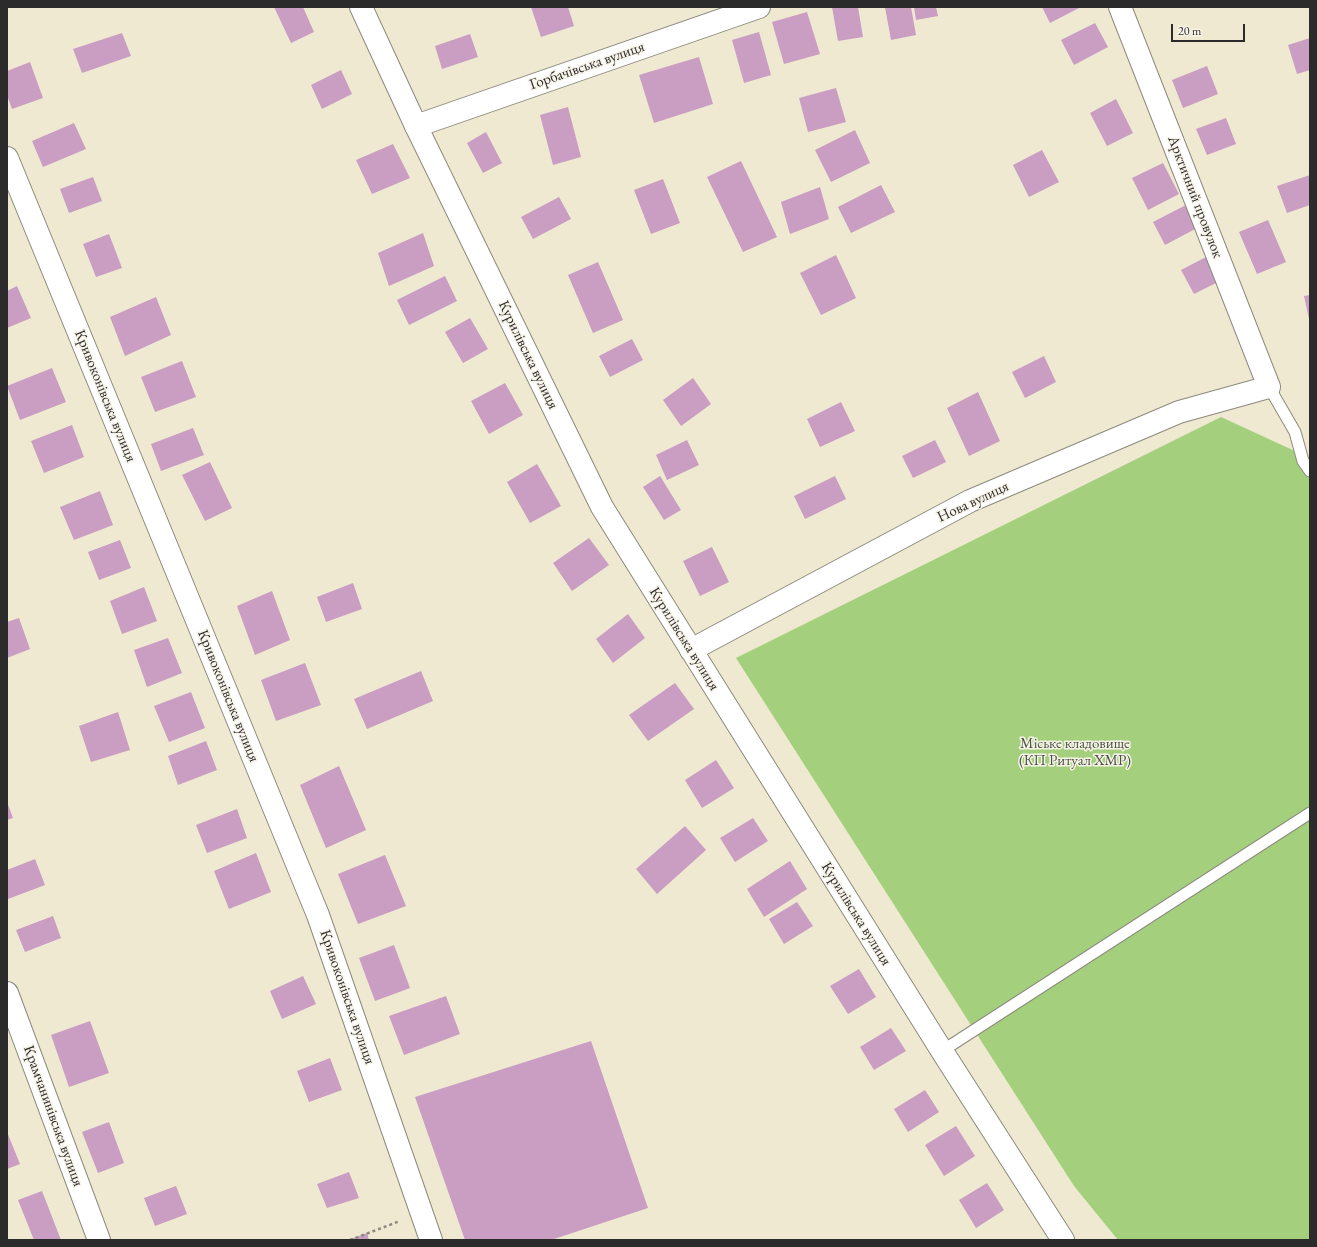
<!DOCTYPE html>
<html>
<head>
<meta charset="utf-8">
<style>
	body { margin:0 }
	#map { position:relative; width:1317px; height:1247px; overflow:hidden; background:#eee9d0; font-family:"EB Garamond",serif }
	canvas { display:block }
	.frame { position:absolute; inset:0; border:8px solid #2b2b2b; pointer-events:none }
	.scale { position:absolute; left:1171px; top:24px; width:74px; height:18px; box-sizing:border-box; border:2px solid #2b2b2b; border-top:0; padding-left:5px; font-size:12px; line-height:14px; white-space:nowrap; color:#2b2b2b; -webkit-text-stroke:3px #f7f3e8; paint-order:stroke }
</style>
</head>
<body>
<div id="map">
<canvas width="1317" height="1247"></canvas>
<div class="frame"></div>
<div class="scale">20 m</div>
</div>
<script>
const ctx = document.querySelector('canvas').getContext('2d');
ctx.lineJoin = 'round';
function fill(path, color) { ctx.fillStyle = color; ctx.fill(path, 'evenodd'); }
const toPath = rows => new Path2D(rows.map(r => 'M' + r).join(''));
function stroke(path, color, width, dash) { ctx.strokeStyle = color; ctx.lineWidth = width; ctx.lineCap = dash ? 'butt' : 'round'; ctx.setLineDash(dash || []); ctx.stroke(path); }
function drawText(font, color, halo, rows, align = 'center') {
  ctx.font = font + ' "EB Garamond",serif'; ctx.lineWidth = 3; ctx.setLineDash([]); ctx.textBaseline = 'middle'; ctx.strokeStyle = halo; ctx.fillStyle = color; for (const [text, x, y, turn = 0] of rows) {
    ctx.save(); ctx.translate(x, y); ctx.rotate((+turn || 0) * Math.PI / 180); ctx.textAlign = isNaN(turn) ? turn : align; if (halo) ctx.strokeText(text, 0, 0); ctx.fillText(text, 0, 0); ctx.restore();
  }
}
fill(toPath([
	[1221,417,1310,458,1310,1240,1118,1240,1074,1186,736,658]
]), '#a4d07d');
fill(toPath([
	[274,7,303,7,314,32,291,43],
	[531,7,568,7,574,26,541,37],
	[832,7,858,7,863,37,838,41],
	[885,7,911,7,916,35,891,40],
	[914,7,936,7,938,16,916,20],
	[1042,7,1081,7,1050,23],
	[807,12,820,54,784,64,772,22],
	[1095,23,1108,47,1074,65,1061,40],
	[759,32,771,75,744,83,732,40],
	[122,33,131,56,82,73,73,49],
	[470,34,478,57,442,69,435,46],
	[1310,38,1310,70,1297,74,1288,45],
	[699,57,713,104,654,123,639,75],
	[30,62,43,98,12,109,7,95,7,71],
	[1207,66,1218,94,1183,108,1172,80],
	[341,70,352,94,322,109,311,85],
	[836,88,846,122,808,132,799,98],
	[1116,99,1133,133,1107,146,1090,113],
	[568,107,581,157,553,165,540,115],
	[1226,118,1236,144,1207,155,1196,129],
	[74,123,86,149,43,167,32,141],
	[855,130,870,163,831,182,815,150],
	[486,132,502,163,483,173,467,143],
	[393,144,410,178,372,194,356,160],
	[1042,150,1059,182,1029,197,1013,165],
	[741,161,777,237,743,252,707,177],
	[1163,163,1179,194,1148,210,1132,178],
	[1310,175,1310,205,1287,213,1277,186],
	[93,177,102,201,69,213,60,189],
	[663,179,680,223,651,234,634,190],
	[881,185,895,212,851,233,838,207],
	[820,187,829,219,790,234,781,202],
	[559,197,571,219,533,239,521,217],
	[1186,205,1197,228,1165,245,1153,222],
	[1268,220,1286,262,1257,274,1239,232],
	[423,233,434,266,389,286,378,253],
	[109,234,122,268,96,277,83,244],
	[836,255,856,298,821,315,800,273],
	[1208,256,1220,281,1194,294,1181,270],
	[598,262,623,320,593,333,568,275],
	[445,276,457,301,409,325,397,300],
	[17,286,31,318,7,328,7,291],
	[1310,295,1310,319,1309,319,1304,296],
	[156,297,171,335,125,356,110,317],
	[470,318,488,349,463,363,445,332],
	[632,339,643,360,610,377,599,356],
	[1044,356,1056,382,1025,398,1012,372],
	[182,361,196,397,155,412,141,377],
	[52,368,66,402,20,420,7,386],
	[693,378,711,404,681,426,663,400],
	[505,383,523,415,489,434,471,401],
	[978,392,1000,441,969,456,947,408],
	[841,402,855,431,820,447,807,419],
	[72,425,84,457,44,473,31,441],
	[193,428,204,455,161,471,151,444],
	[687,440,699,465,667,480,656,455],
	[935,440,946,462,913,478,902,456],
	[210,462,232,508,205,521,182,475],
	[537,464,561,506,530,523,507,482],
	[660,476,681,510,664,520,643,487],
	[835,476,846,499,805,519,794,496],
	[100,491,113,525,74,540,60,507],
	[589,538,609,565,572,591,553,563],
	[120,540,131,568,99,580,88,552],
	[712,547,729,582,700,596,683,561],
	[353,583,362,609,326,622,317,597],
	[144,587,157,621,122,634,110,601],
	[272,591,290,640,255,655,237,606],
	[628,614,645,638,613,663,596,639],
	[19,618,30,649,7,658,7,622],
	[168,638,182,673,147,687,134,650],
	[305,663,321,705,276,721,261,680],
	[421,671,433,701,367,729,354,699],
	[675,683,694,709,648,741,629,715],
	[191,692,205,728,169,742,154,706],
	[118,712,130,750,91,762,79,726],
	[206,741,217,770,178,785,168,756],
	[716,760,734,788,702,808,685,780],
	[339,766,366,830,326,848,300,785],
	[7,802,13,818,7,820],
	[237,809,247,838,207,853,196,825],
	[753,818,768,841,735,862,720,838],
	[685,826,706,850,657,894,636,869],
	[256,853,271,892,229,909,214,871],
	[385,855,406,906,358,924,338,874],
	[35,859,45,885,8,899,7,870],
	[790,861,807,889,764,917,747,889],
	[797,902,813,926,784,944,769,919],
	[53,916,61,938,25,952,16,930],
	[394,945,410,988,375,1001,359,958],
	[859,969,876,997,848,1014,830,986],
	[303,976,316,1004,282,1019,270,991],
	[446,996,460,1034,404,1055,389,1016],
	[90,1021,109,1073,69,1087,51,1035],
	[891,1028,906,1051,874,1070,860,1047],
	[591,1041,648,1208,551,1240,465,1240,415,1097],
	[330,1058,342,1090,309,1102,297,1071],
	[925,1090,939,1112,908,1132,894,1109],
	[109,1122,124,1163,98,1173,82,1132],
	[956,1126,975,1156,944,1176,925,1145],
	[7,1132,20,1164,7,1169],
	[349,1172,359,1198,327,1208,317,1184],
	[987,1183,1004,1210,976,1228,959,1200],
	[176,1186,187,1214,155,1226,144,1198],
	[42,1191,61,1240,34,1240,18,1200],
	[367,1233,369,1240,348,1240]
]), '#ca9dc3');
const service = toPath([
	[1269,387,1295,432,1303,461,1310,471],
	[942,1051,1310,813]
]);
const minor = toPath([
	[416,126,759,7],
	[7,158,318,915,431,1240],
	[691,650,970,501,1179,412,1269,387,1120,7],
	[7,993,99,1240]
]);
const secondary = toPath([
	[361,7,416,126,602,507,942,1051,1063,1240]
]);
stroke(service, '#8c8a7e', 13);
stroke(minor, '#8c8a7e', 24);
stroke(secondary, '#8c8a7e', 24);
stroke(toPath([
	[350,1240,400,1221]
]), '#8c8a7e', 2.5, [3, 3]);
stroke(service, '#fff', 11);
stroke(minor, '#fff', 22);
stroke(secondary, '#fff', 22);
drawText('15px', '#2b2b2b', '#f7f3e8', [
	["Горбачівська вулиця",587,66,-19],
	["Арктичний провулок",1195,197,69],
	["Курилівська вулиця",528,355,64],
	["Кривоконівська вулиця",105,396,68],
	["Нова вулиця",973,502,-25],
	["Курилівська вулиця",684,639,58],
	["Кривоконівська вулиця",228,696,68],
	["Курилівська вулиця",856,914,58],
	["Кривоконівська вулиця",347,997,71],
	["Крамчанинівська вулиця",53,1116,70]
]);
drawText('15px', '#495440', '#f7f3e8', [
	["Міське кладовище",1075,744],
	["(КП Ритуал ХМР)",1075,761]
]);
</script>
</body>
</html>
